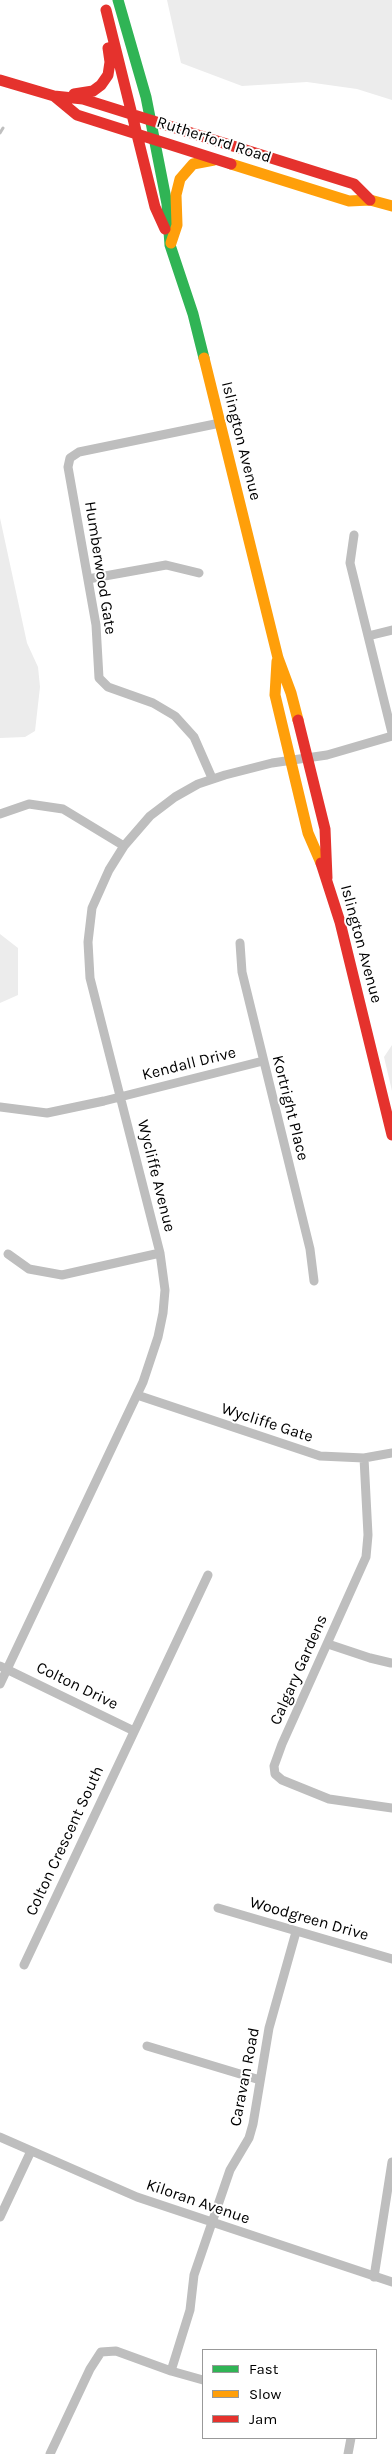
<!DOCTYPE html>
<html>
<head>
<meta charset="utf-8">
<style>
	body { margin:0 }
	#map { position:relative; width:392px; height:2454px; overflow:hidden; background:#fff; font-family:Karla,sans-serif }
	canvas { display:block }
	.legend { position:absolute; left:202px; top:2349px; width:175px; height:90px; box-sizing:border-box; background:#fff; border:1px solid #999; margin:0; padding:6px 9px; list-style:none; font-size:15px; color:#000 }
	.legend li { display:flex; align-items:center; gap:10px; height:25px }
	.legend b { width:25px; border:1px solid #999 }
</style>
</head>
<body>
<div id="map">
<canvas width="392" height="2454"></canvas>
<ul class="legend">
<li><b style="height:6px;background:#30b455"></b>Fast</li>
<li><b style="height:6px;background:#ff9f0a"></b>Slow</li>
<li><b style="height:6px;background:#e5322d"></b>Jam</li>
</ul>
</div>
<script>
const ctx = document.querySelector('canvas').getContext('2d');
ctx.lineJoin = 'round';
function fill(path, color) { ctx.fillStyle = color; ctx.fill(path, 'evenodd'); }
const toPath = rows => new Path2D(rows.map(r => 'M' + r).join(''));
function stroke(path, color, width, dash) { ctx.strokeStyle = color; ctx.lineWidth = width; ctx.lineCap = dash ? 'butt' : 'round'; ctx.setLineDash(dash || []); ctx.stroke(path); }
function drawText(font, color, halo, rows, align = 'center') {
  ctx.font = font + ' Karla,sans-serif'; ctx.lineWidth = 4; ctx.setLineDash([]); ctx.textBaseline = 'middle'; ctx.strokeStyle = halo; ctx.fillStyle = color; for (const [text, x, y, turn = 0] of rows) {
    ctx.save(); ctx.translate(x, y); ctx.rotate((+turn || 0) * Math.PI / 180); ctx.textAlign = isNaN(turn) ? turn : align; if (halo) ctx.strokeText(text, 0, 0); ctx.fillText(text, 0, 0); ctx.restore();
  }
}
fill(toPath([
	[167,0,392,0,392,100,357,89,307,82,242,86,181,63],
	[0,518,27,643,38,667,40,687,35,731,25,737,0,738],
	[0,934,18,948,18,995,0,1003],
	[392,1045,392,1091,384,1057]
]), '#ececec');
stroke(toPath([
	[0,133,3,128]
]), '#bfbfbf', 3);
stroke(toPath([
	[354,535,350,563,392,733],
	[88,579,166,565,199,573],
	[368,636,392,630],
	[212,778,194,737,175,716,153,703,108,687,99,678,96,625,68,467,70,458,79,452,220,423],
	[0,814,29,804,63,809,124,846],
	[240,943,242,972,310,1249,314,1281],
	[0,1107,47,1113,104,1101,263,1061],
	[8,1254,29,1269,62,1275,160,1253],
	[137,1395,320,1456,364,1458,392,1453],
	[364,1458,368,1535,366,1557,282,1744,274,1766,275,1774,282,1780,329,1799,392,1808],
	[328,1644,370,1658,391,1663],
	[0,1666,134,1731],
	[0,1684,143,1382,158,1337,163,1313,165,1290,160,1253,90,978,88,942,92,908,109,870,124,846,150,816,175,797,198,784,225,775,272,763,327,755,392,736],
	[218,1908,392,1959],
	[24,1965,208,1575],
	[147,2046,260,2080],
	[0,2137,137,2197,392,2282],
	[0,2217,31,2151],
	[374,2277,392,2162],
	[171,2371,203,2380],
	[50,2454,90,2369,101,2352,116,2351,171,2371,190,2310,194,2275,230,2170,249,2138,253,2124,269,2028,296,1932],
	[348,2454,351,2438]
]), '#bebebe', 9);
stroke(toPath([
	[118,0,146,97,167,204,170,245,193,314,204,358]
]), '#30b455', 11);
stroke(toPath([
	[231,164,349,201,370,200,392,206],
	[171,243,177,225,176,195,180,179,193,164,214,160],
	[204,358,278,658,291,693,298,720],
	[277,661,275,695,308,833,321,863]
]), '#ff9f0a', 11);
stroke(toPath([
	[106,10,155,207,165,229],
	[0,80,54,96,83,99,354,184,370,200],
	[74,94,93,91,101,85,108,75,110,62,108,48],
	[54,96,77,115,231,164],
	[298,720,325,829,327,878],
	[321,863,340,922,392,1135]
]), '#e5322d', 11);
drawText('16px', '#000', '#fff', [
	["Rutherford Road",214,140,18],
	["Islington Avenue",241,441,76],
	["Humberwood Gate",100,568,81],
	["Islington Avenue",361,944,75],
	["Kendall Drive",189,1064,-14],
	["Kortright Place",290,1108,76],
	["Wycliffe Avenue",156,1176,76],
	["Wycliffe Gate",267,1423,18],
	["Calgary Gardens",299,1670,-66],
	["Colton Drive",77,1686,26],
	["Colton Crescent South",65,1841,-65],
	["Woodgreen Drive",309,1919,16],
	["Caravan Road",245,2077,-79],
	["Kiloran Avenue",198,2202,19]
]);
</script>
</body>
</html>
